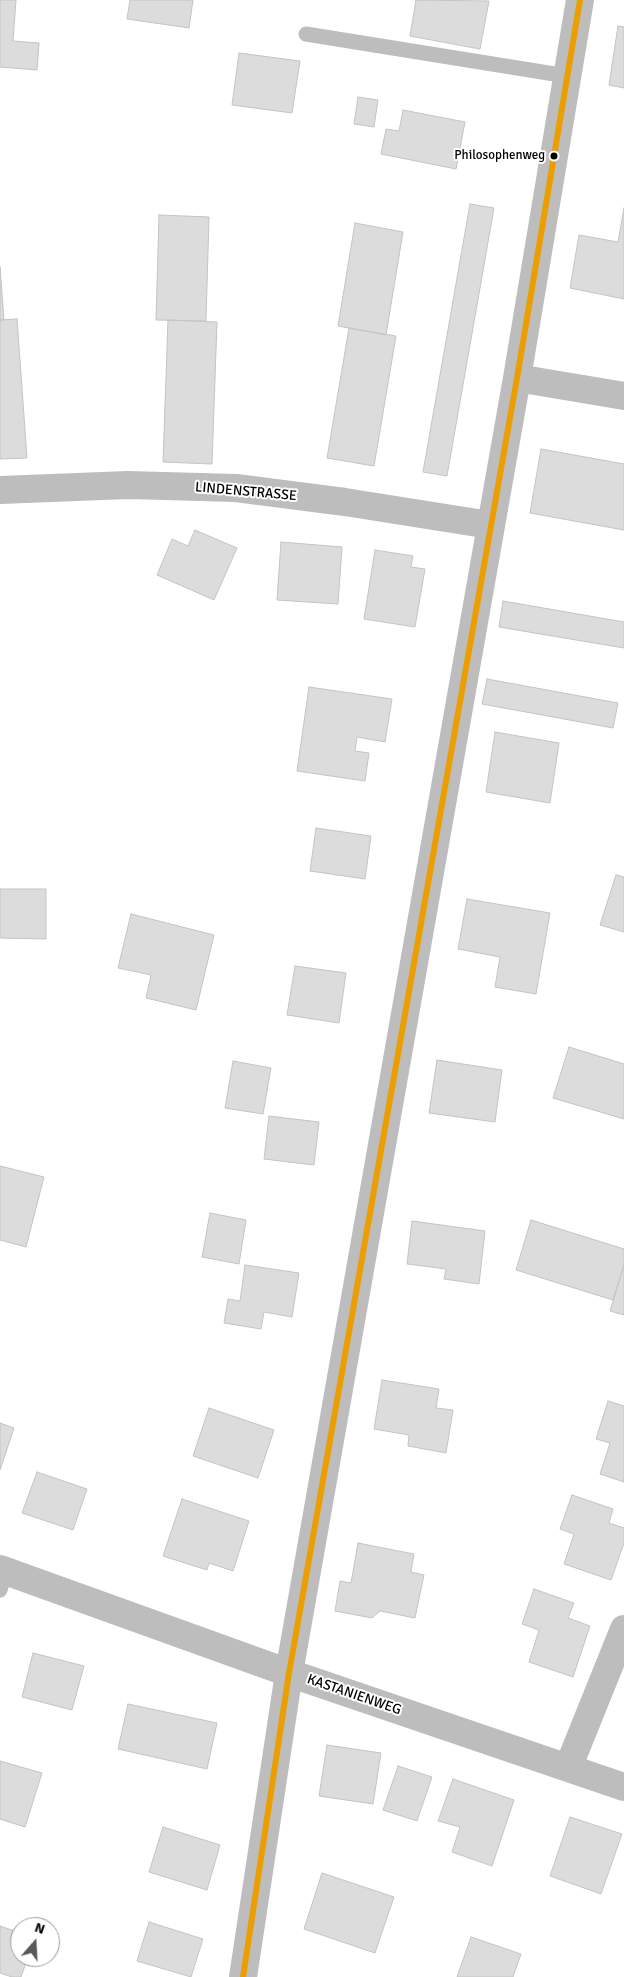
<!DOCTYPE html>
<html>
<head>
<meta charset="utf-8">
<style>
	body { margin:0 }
	#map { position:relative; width:624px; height:1977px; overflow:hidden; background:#fff; font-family:Signika,sans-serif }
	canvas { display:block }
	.north { position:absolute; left:10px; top:1917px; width:50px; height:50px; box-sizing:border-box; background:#fff; border:1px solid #999; border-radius:50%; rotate:19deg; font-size:14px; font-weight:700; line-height:20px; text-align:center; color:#000 }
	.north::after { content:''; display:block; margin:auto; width:18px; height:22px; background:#595959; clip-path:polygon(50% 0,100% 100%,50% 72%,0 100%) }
</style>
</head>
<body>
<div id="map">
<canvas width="624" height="1977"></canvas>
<div class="north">N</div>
</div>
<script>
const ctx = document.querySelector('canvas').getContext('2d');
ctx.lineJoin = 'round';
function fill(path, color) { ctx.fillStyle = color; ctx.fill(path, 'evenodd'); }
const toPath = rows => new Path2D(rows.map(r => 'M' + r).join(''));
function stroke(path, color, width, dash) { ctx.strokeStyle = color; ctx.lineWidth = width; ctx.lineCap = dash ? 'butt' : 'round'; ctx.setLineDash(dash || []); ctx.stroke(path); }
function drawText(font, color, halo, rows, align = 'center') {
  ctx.font = font + ' Signika,sans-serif'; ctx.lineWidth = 4; ctx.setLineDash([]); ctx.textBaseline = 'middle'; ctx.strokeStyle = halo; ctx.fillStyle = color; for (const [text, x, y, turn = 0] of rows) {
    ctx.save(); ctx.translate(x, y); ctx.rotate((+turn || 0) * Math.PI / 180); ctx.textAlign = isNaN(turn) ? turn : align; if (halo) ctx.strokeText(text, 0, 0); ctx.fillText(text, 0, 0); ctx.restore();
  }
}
const building = toPath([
	[0,0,16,0,13,41,39,43,37,70,0,67,0,0],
	[130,0,193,0,189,28,127,19,130,0],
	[416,0,489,1,480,49,410,36,416,0],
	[618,26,624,27,624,88,609,85,618,26],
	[239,53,300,61,292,113,232,105,239,53],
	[358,97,378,100,374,127,354,124,358,97],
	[403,110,465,122,456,169,381,154,386,129,399,131,403,110],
	[470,204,494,208,447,476,423,472,470,204],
	[624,208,624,299,570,288,579,235,618,242,624,208],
	[159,215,209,217,206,321,156,320,159,215],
	[355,223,403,232,386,335,338,326,355,223],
	[0,267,4,320,0,320,0,267],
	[17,319,27,458,0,459,0,320,17,319],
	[168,320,217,322,212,464,163,462,168,320],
	[349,328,396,336,374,466,327,458,349,328],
	[541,449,624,464,624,530,530,513,541,449],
	[195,530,237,548,214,600,157,575,172,539,188,546,195,530],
	[281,542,342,547,338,604,277,600,281,542],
	[375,550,413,556,411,567,425,569,415,627,364,619,375,550],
	[503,601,624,622,624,648,499,627,503,601],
	[487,679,618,703,613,728,482,704,487,679],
	[309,687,392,699,385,742,357,737,355,751,369,753,365,781,297,771,309,687],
	[495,732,559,743,550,803,486,792,495,732],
	[316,828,371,836,365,879,310,871,316,828],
	[616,875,624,877,624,932,600,925,616,875],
	[0,889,46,889,46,939,0,938,0,889],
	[467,899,550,913,536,994,495,987,500,957,458,949,467,899],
	[131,914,214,935,196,1010,146,998,151,975,118,968,131,914],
	[295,966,346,973,339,1023,287,1015,295,966],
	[569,1047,624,1064,624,1119,553,1098,569,1047],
	[437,1060,502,1070,495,1122,429,1113,437,1060],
	[233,1061,271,1068,263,1114,225,1108,233,1061],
	[269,1116,319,1122,314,1165,264,1159,269,1116],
	[0,1166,44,1177,26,1247,0,1240,0,1166],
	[210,1213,246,1220,239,1264,202,1257,210,1213],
	[531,1220,624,1249,624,1265,613,1300,516,1270,531,1220],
	[412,1221,485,1231,479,1284,444,1279,446,1269,407,1264,412,1221],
	[245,1265,299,1273,292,1317,264,1312,261,1329,224,1323,228,1299,240,1301,245,1265],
	[624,1265,624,1315,610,1311,624,1265],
	[382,1380,439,1389,436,1408,453,1410,446,1453,408,1446,409,1435,374,1429,382,1380],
	[608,1401,624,1406,624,1482,600,1474,610,1443,596,1439,608,1401],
	[209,1408,274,1430,258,1478,193,1456,209,1408],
	[0,1423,14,1428,0,1470,0,1423],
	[37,1472,87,1489,73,1530,22,1513,37,1472],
	[572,1495,613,1509,609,1523,624,1528,624,1543,611,1580,564,1564,574,1534,560,1529,572,1495],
	[182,1499,249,1521,233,1571,209,1563,207,1570,163,1556,182,1499],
	[358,1543,414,1554,411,1572,424,1575,415,1618,380,1611,372,1618,335,1611,340,1581,351,1583,358,1543],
	[534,1589,574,1603,568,1618,590,1626,573,1677,529,1662,539,1630,522,1624,534,1589],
	[33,1653,84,1666,72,1710,22,1697,33,1653],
	[128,1704,217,1723,207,1769,118,1749,128,1704],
	[327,1745,381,1753,373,1804,319,1796,327,1745],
	[0,1761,42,1773,25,1827,0,1819,0,1761],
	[398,1766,432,1777,417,1821,383,1810,398,1766],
	[453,1779,514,1800,492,1866,452,1852,460,1827,438,1821,453,1779],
	[570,1817,622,1834,601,1894,550,1876,570,1817],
	[163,1827,220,1845,207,1890,149,1872,163,1827],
	[322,1873,394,1897,375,1953,304,1929,322,1873],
	[149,1922,203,1939,191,1977,137,1961,149,1922],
	[0,1926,20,1933,20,1957,28,1957,21,1977,12,1977,0,1973,0,1926],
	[471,1937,521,1954,513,1977,457,1977,471,1937]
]);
fill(building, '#dcdcdc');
stroke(building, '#c4c4c4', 1);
stroke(toPath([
	[306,34,567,76],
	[0,1590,6,1571]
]), '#bdbdbd', 15);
stroke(toPath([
	[517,378,624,396],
	[0,490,128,485,236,488,345,502,490,525],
	[0,1569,289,1673,624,1787],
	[568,1768,624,1629],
	[243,1977,289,1673,517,378,580,0]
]), '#bdbdbd', 28);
stroke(toPath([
	[243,1977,289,1673,517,378,580,0]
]), '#eb9e00', 6);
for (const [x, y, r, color] of [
	[554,156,4.5,"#000"]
]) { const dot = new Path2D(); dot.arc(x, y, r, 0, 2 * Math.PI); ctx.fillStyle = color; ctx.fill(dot); stroke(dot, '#fff', 2); }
drawText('13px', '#000', '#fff', [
	["Philosophenweg",545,156]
], 'right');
drawText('14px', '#000', '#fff', [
	["LINDENSTRASSE",246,492,5],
	["KASTANIENWEG",354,1695,19]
]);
</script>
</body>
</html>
